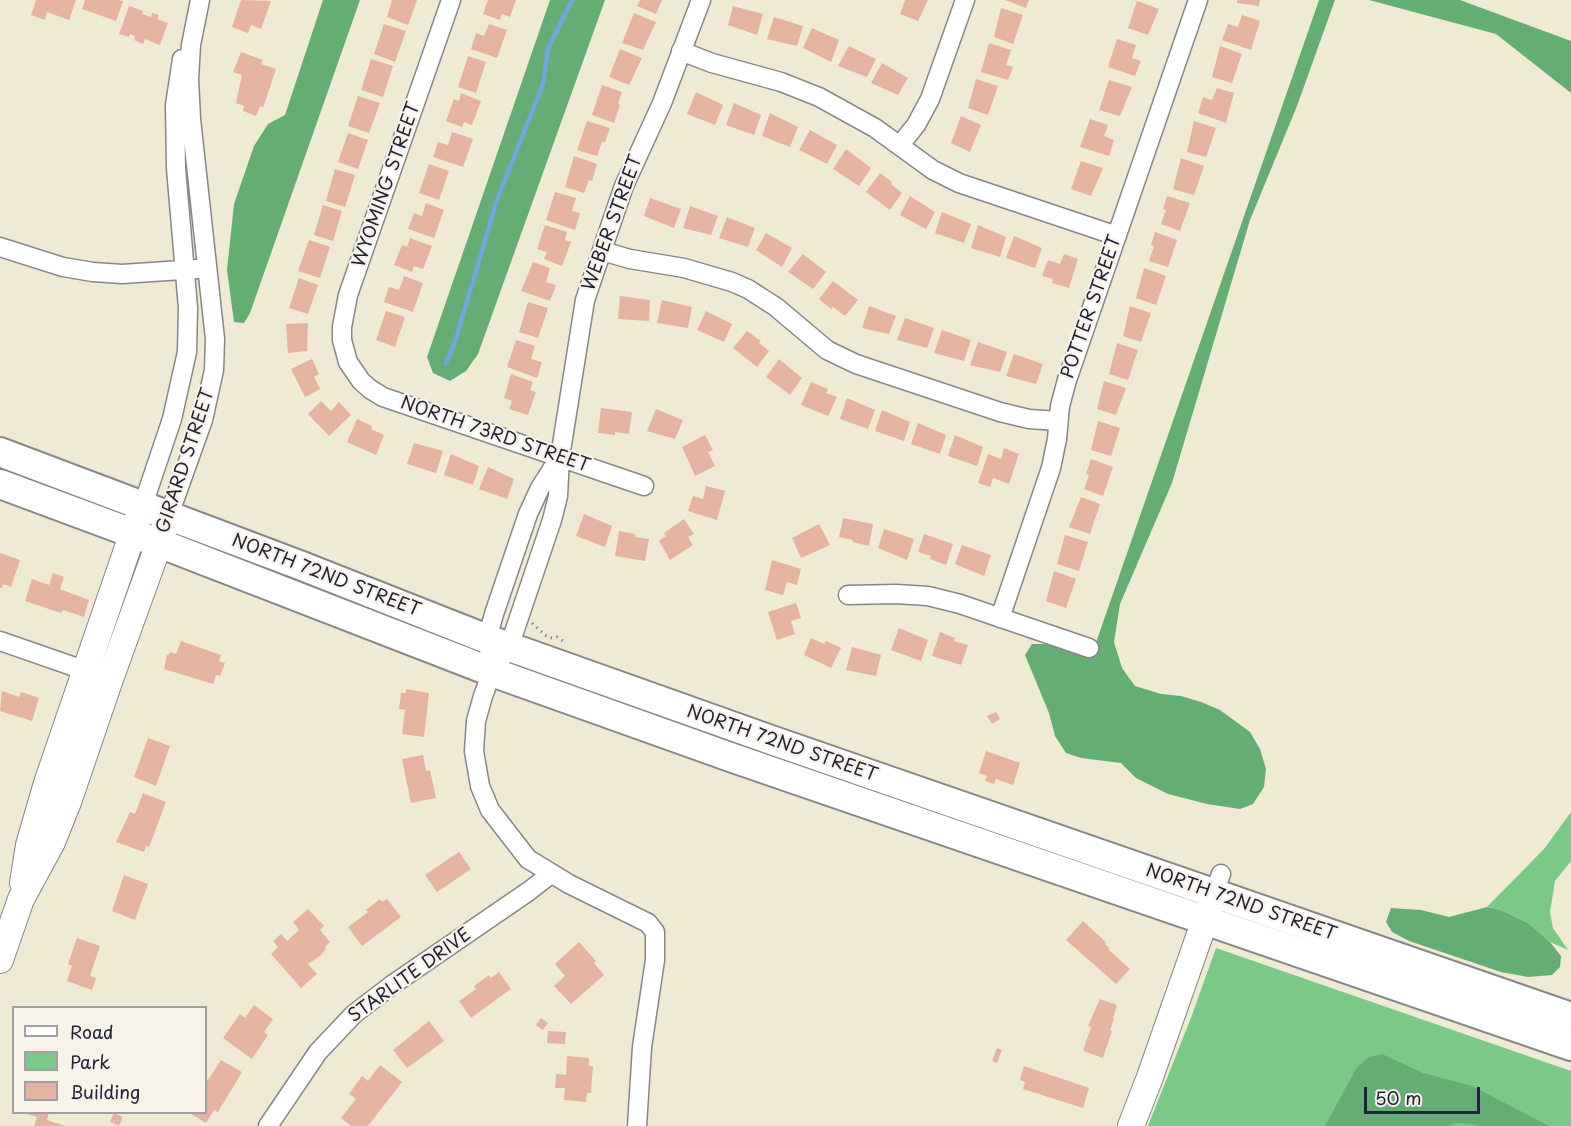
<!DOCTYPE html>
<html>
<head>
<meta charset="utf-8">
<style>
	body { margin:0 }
	#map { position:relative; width:1571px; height:1126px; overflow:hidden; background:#efead3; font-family:"Playpen Sans",sans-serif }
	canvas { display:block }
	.legend { position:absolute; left:12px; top:1006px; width:195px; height:108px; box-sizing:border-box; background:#f7f3e8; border:2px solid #a29fa3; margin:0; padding:8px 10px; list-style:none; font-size:18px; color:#22223b }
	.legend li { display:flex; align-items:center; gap:12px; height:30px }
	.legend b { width:30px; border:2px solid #a29fa3 }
	.scale { position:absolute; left:1364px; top:1087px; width:116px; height:27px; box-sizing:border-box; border:3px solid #22223b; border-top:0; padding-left:8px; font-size:18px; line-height:21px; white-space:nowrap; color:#22223b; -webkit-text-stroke:4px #f7f3e8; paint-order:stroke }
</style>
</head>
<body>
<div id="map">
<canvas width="1571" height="1126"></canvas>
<ul class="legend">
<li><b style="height:8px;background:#fff"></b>Road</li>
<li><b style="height:16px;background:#7bc989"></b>Park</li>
<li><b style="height:16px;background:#e5b3a2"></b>Building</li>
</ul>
<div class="scale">50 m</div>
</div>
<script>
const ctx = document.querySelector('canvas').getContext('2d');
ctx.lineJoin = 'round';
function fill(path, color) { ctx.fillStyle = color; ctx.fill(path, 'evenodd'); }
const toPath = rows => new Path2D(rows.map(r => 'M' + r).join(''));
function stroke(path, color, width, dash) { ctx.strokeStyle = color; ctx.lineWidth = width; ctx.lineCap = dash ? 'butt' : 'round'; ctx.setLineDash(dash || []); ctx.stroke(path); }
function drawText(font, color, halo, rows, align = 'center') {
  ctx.font = font + ' "Playpen Sans",sans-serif'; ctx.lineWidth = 4.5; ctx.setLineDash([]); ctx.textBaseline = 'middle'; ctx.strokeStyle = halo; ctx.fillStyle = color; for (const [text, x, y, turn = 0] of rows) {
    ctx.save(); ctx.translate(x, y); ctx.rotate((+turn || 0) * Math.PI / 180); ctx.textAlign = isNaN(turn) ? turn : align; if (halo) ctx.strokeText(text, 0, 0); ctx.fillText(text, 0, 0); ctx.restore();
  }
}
fill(toPath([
	[1571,812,1571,861,1555,881,1550,912,1553,928,1568,950,1550,942,1528,923,1501,910,1487,907,1544,849],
	[1216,948,1571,1071,1571,1126,1148,1126,1192,1015]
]), '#7bc989');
fill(toPath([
	[323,0,360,0,250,313,244,323,234,322,227,270,234,204,254,146,268,124,285,115],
	[550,0,605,0,478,354,466,371,450,381,433,373,427,357],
	[1319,0,1335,0,1297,106,1250,220,1172,483,1120,604,1114,642,1122,668,1135,686,1161,694,1181,696,1201,702,1220,710,1250,732,1260,749,1266,769,1264,787,1253,804,1240,809,1207,804,1168,794,1136,778,1121,763,1081,758,1066,753,1055,736,1049,713,1025,655,1032,644,1054,644,1091,657],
	[1369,0,1460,0,1571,41,1571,93,1496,34],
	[1487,907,1501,910,1528,923,1550,942,1561,956,1560,967,1552,975,1528,977,1501,972,1409,941,1392,932,1386,922,1391,908,1421,910,1449,917],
	[1382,1054,1423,1073,1472,1086,1549,1126,1478,1126,1472,1124,1456,1123,1449,1126,1325,1126,1357,1067,1369,1057]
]), '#64ad75');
stroke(toPath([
	[446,363,455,342,497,200,543,84,548,49,572,0]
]), '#72a4de', 4.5);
fill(toPath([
	[36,0,76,0,69,20,47,12,45,20,31,15],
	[85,0,119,0,123,1,116,21,82,9],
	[241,0,271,1,261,29,251,25,248,33,232,27],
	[392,0,417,0,408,25,387,17],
	[488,0,516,0,510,17,502,14,500,20,483,14],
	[640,0,662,0,656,14,637,6],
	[905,0,928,0,918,21,900,14],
	[1005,0,1029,0,1026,8],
	[1237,0,1260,0,1259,6,1237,3],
	[1137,1,1159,9,1148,35,1128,28],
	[129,6,143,11,142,14,151,17,152,13,159,15,157,19,168,23,160,45,145,39,143,44,134,40,135,36,130,34,129,37,119,34],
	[733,6,763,14,757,35,728,25],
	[1001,8,1023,15,1013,44,994,37],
	[634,13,656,22,643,50,622,43],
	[1242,15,1260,21,1251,50,1222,40,1228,24,1238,27],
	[774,17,803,26,797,46,767,39],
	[384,24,406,31,395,62,374,54],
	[489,24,507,30,497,58,471,49,476,33,484,36],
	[812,28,839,40,831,62,803,48],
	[1117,39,1136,45,1132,58,1141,61,1135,76,1108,67],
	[989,43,1011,50,1006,65,1013,67,1008,80,981,72],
	[849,46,876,59,867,77,838,66],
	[1220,46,1242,54,1232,83,1212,77],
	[620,49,642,58,629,85,609,77],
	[241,52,263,60,261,64,276,69,263,108,260,106,256,116,243,111,244,106,236,103,242,75,233,72],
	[468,56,486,62,476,93,458,87],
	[371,59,393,66,383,97,361,90],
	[882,63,908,78,898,95,871,83],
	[976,79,998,86,988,115,968,108],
	[1109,80,1132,87,1120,116,1099,110],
	[602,85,622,92,618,104,620,105,614,123,592,115],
	[1217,88,1234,93,1226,123,1198,113,1203,97,1212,100],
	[696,92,723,105,715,125,687,114],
	[461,93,481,101,472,125,464,122,462,127,446,121,454,99,459,101],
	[358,96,380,103,369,133,348,126],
	[734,103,761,115,754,135,726,125],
	[770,113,798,127,790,147,762,136],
	[961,116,981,125,970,152,951,143],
	[1090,119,1108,125,1104,136,1114,140,1109,156,1080,147],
	[587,121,610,128,605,142,602,142,597,156,577,150],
	[1194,121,1216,128,1206,157,1187,152],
	[810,130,837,145,827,164,799,150],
	[452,132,473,139,463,167,433,157,438,142,448,145],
	[348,133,368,140,358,169,338,162],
	[846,149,871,168,859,186,833,169],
	[574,156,597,164,592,181,589,180,584,193,565,187],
	[1181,158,1204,166,1194,195,1173,189],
	[1081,161,1103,168,1091,196,1071,189],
	[429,164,449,171,439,200,419,193],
	[335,169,355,175,345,207,326,201],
	[880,173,892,182,891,184,902,193,890,210,866,192],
	[555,192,576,198,572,211,580,213,575,230,546,220],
	[910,196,935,212,926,229,900,215],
	[1167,196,1190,203,1180,231,1161,224,1166,210,1163,209],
	[650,198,681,209,674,228,644,216],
	[426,203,444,210,434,238,408,229,414,213,422,216],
	[323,205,342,211,333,241,314,235],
	[690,206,718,216,711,235,683,228],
	[942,212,971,224,964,243,935,233],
	[727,217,755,228,748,247,719,238],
	[545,225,567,232,565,240,571,242,562,266,544,259,547,252,537,249],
	[978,225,1006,237,1000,257,971,248],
	[1155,232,1177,240,1168,267,1149,261,1154,246,1151,245],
	[766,233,792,248,782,267,756,250],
	[1014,236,1042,248,1035,268,1006,258],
	[410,238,432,246,423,269,414,266,412,272,394,265,402,245,407,247],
	[309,240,330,247,320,278,298,271],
	[803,254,826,272,813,289,788,272],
	[1064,254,1078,259,1069,288,1052,283,1053,279,1042,276,1048,260,1060,264],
	[533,262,550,268,546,282,556,285,550,301,521,291],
	[1144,268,1166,276,1156,305,1136,298],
	[404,276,423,283,413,312,384,302,389,287,399,290],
	[299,278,318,285,308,314,289,308],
	[833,281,858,300,845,316,833,307,831,309,819,299],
	[620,296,650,300,649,321,618,319],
	[662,300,692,307,688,328,657,323],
	[528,302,548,308,538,338,519,332],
	[869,306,896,316,889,334,862,328],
	[1130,306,1151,313,1141,342,1123,336],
	[386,311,405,317,395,347,376,340],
	[706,311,732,324,724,342,697,330],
	[905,318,934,328,927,348,897,340],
	[308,323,307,351,288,353,286,324],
	[942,330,971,340,964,361,934,353],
	[747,331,761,341,759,343,769,351,757,367,733,348],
	[516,340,535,346,531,359,542,362,537,378,507,367],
	[978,342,1007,352,1000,372,970,365],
	[1117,343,1138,350,1128,380,1109,374],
	[1014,354,1043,364,1036,384,1006,376],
	[312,359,319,374,314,377,320,389,305,397,291,369],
	[779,359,802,378,790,395,766,377],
	[511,374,533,382,530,390,536,392,528,415,509,409,512,401,504,398],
	[1104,381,1126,388,1116,415,1097,409],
	[811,382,828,389,826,393,837,397,828,416,801,405],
	[847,398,875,410,868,429,840,419],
	[321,401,331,411,339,402,351,415,329,436,308,414],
	[601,408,632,412,629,434,615,432,615,435,598,433],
	[656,409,683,420,675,439,647,431],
	[882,410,910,422,904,441,875,431],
	[357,419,372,426,371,429,384,435,376,455,347,442],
	[1098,421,1120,428,1111,456,1091,450],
	[918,423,946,435,940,454,911,444],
	[705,435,713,450,708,452,715,466,695,476,682,447],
	[955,435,983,447,977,466,948,456],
	[414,443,443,451,436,473,407,464],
	[1004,448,1019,454,1009,484,993,478,990,487,978,483,988,454,1001,459],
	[451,454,479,466,473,485,444,475],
	[1091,459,1113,467,1103,496,1084,489,1089,475,1086,474],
	[488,467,514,479,507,499,479,489],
	[706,486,725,491,717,520,688,511,693,496,703,499],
	[1081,497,1100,504,1090,534,1069,527],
	[584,514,612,526,605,547,576,536],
	[843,518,873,524,869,546,852,542,853,540,839,537],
	[684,519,694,534,688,537,693,545,670,560,659,541,666,536,664,533],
	[819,524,830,545,801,558,792,538],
	[884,529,914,539,907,560,878,548],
	[619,531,635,534,635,537,649,539,645,561,615,556],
	[924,534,953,544,946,565,930,559,931,556,918,552],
	[1065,535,1088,542,1079,571,1057,564],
	[962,545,991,555,984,576,955,564],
	[0,553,20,560,11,587,3,584,2,588,0,588],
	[772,560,801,569,797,585,787,582,783,595,765,590],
	[1054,571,1076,579,1066,608,1046,601],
	[53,573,64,577,60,589,89,600,84,617,63,610,61,613,25,601,32,579,49,585],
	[796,603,801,618,791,621,795,634,777,640,768,612],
	[899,628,928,640,921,661,891,650],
	[940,632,955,638,954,641,968,645,961,665,932,656],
	[811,638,824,644,826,641,841,648,831,668,804,655],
	[181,641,221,655,219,661,225,663,220,676,216,675,213,684,164,669,167,655,169,655,170,652,176,654],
	[852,647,881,655,876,676,846,670],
	[406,689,429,693,424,737,402,734,405,710,399,709,401,693,406,693],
	[2,691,19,697,21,692,39,698,32,721,0,711],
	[996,712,1000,719,992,724,987,716],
	[148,738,170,746,156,786,134,777],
	[986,751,1020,763,1013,785,996,779,994,784,985,781,987,776,979,773],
	[423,755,426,771,430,770,436,798,411,803,402,759],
	[143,793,166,802,149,847,146,846,144,852,116,842,130,812,135,814],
	[459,852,471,869,437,892,425,875],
	[124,875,148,884,135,920,112,911],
	[380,899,382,902,387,899,401,917,362,946,348,927,368,912,366,910],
	[308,909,324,926,320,930,330,942,325,947,326,949,320,956,308,964,317,974,301,988,271,954,278,947,273,941,281,934,287,941,299,930,293,922],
	[1083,921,1106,942,1105,944,1110,949,1109,950,1130,969,1116,984,1066,940],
	[77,938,100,946,90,976,96,978,92,990,67,981,72,966,68,964],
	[579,942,596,961,594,963,604,975,571,1004,554,986,565,976,555,964],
	[499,972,511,989,471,1018,459,1001,476,989,474,986,489,975,491,978],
	[1100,999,1117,1005,1113,1018,1114,1019,1110,1030,1112,1031,1103,1058,1083,1051,1091,1027,1088,1026],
	[254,1005,273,1019,264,1032,268,1035,252,1059,223,1038,240,1014,245,1018],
	[541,1018,548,1023,543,1030,536,1025],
	[429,1021,444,1041,407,1068,393,1050],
	[548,1031,566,1032,565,1044,547,1043],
	[997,1048,1002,1050,997,1063,992,1061],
	[567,1056,589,1058,589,1066,593,1066,591,1093,587,1093,586,1102,564,1100,565,1088,555,1088,556,1074,566,1075],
	[221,1060,242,1072,218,1112,214,1110,206,1123,188,1112,206,1112,206,1078,208,1080],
	[380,1065,402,1082,368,1126,351,1126,341,1118,356,1099,349,1094,362,1076,368,1081],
	[1024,1066,1089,1088,1083,1108,1023,1089,1025,1082,1020,1080],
	[49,1112,47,1120,65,1126,34,1126,37,1117,24,1113],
	[114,1113,123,1117,119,1126,110,1122]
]), '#e5b3a2');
const street = toPath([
	[451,0,348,295,342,327,342,340,348,362,361,381,370,389,383,397,644,486],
	[681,51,712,63,781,82,819,97,875,128,933,170,959,183,1117,236],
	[900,145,916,125,930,99,965,0],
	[0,247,63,267,93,272,122,274,197,269],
	[602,251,630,259,684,268,732,282,748,289,776,307,827,350,856,364,1000,412,1029,419,1058,421],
	[143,505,172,419,187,352,188,308,176,168,175,105,182,59],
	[169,515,203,420,214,370,215,339,191,119,189,79,191,45,200,0],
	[848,595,896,594,928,596,960,604,1089,648],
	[1000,618,1051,468,1057,439,1060,406,1067,380,1198,0],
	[0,641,95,674],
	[489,650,487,639,494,614,528,514,540,488,559,458],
	[1214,893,1221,874],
	[268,1126,318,1052,354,1014,392,985,529,891,551,874],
	[637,1126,642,1047,655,960,655,932,648,923,569,884,528,859,490,810,480,786,474,751,476,721,483,696,492,672,509,647,552,520,558,496,560,457,585,300,624,186,662,103,701,0]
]);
const secondary = toPath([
	[23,883,29,845,47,783,139,515],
	[0,960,21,899,52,842,68,802,110,679,166,524],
	[1131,1126,1150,1077,1212,900]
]);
const primary = toPath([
	[0,452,302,566,487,639,774,741,1571,1017],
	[0,484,159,543,492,672,733,758,1571,1046]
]);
stroke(street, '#888687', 21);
stroke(secondary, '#888687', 28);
stroke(primary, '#888687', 32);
stroke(toPath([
	[532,623,545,635,550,638,557,637,566,643]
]), '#888687', 3, [1.5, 4.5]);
stroke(street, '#fff', 18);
stroke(secondary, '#fff', 26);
stroke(primary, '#fff', 28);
drawText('18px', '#22223b', '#f7f3e8', [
	["WYOMING STREET",387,185,-71],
	["WEBER STREET",613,223,-70],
	["POTTER STREET",1092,307,-71],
	["NORTH 73RD STREET",495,435,19],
	["GIRARD STREET",186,461,-72],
	["NORTH 72ND STREET",326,576,21],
	["NORTH 72ND STREET",782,744,19],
	["NORTH 72ND STREET",1241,903,19],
	["STARLITE DRIVE",410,976,-36]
]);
</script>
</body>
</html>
